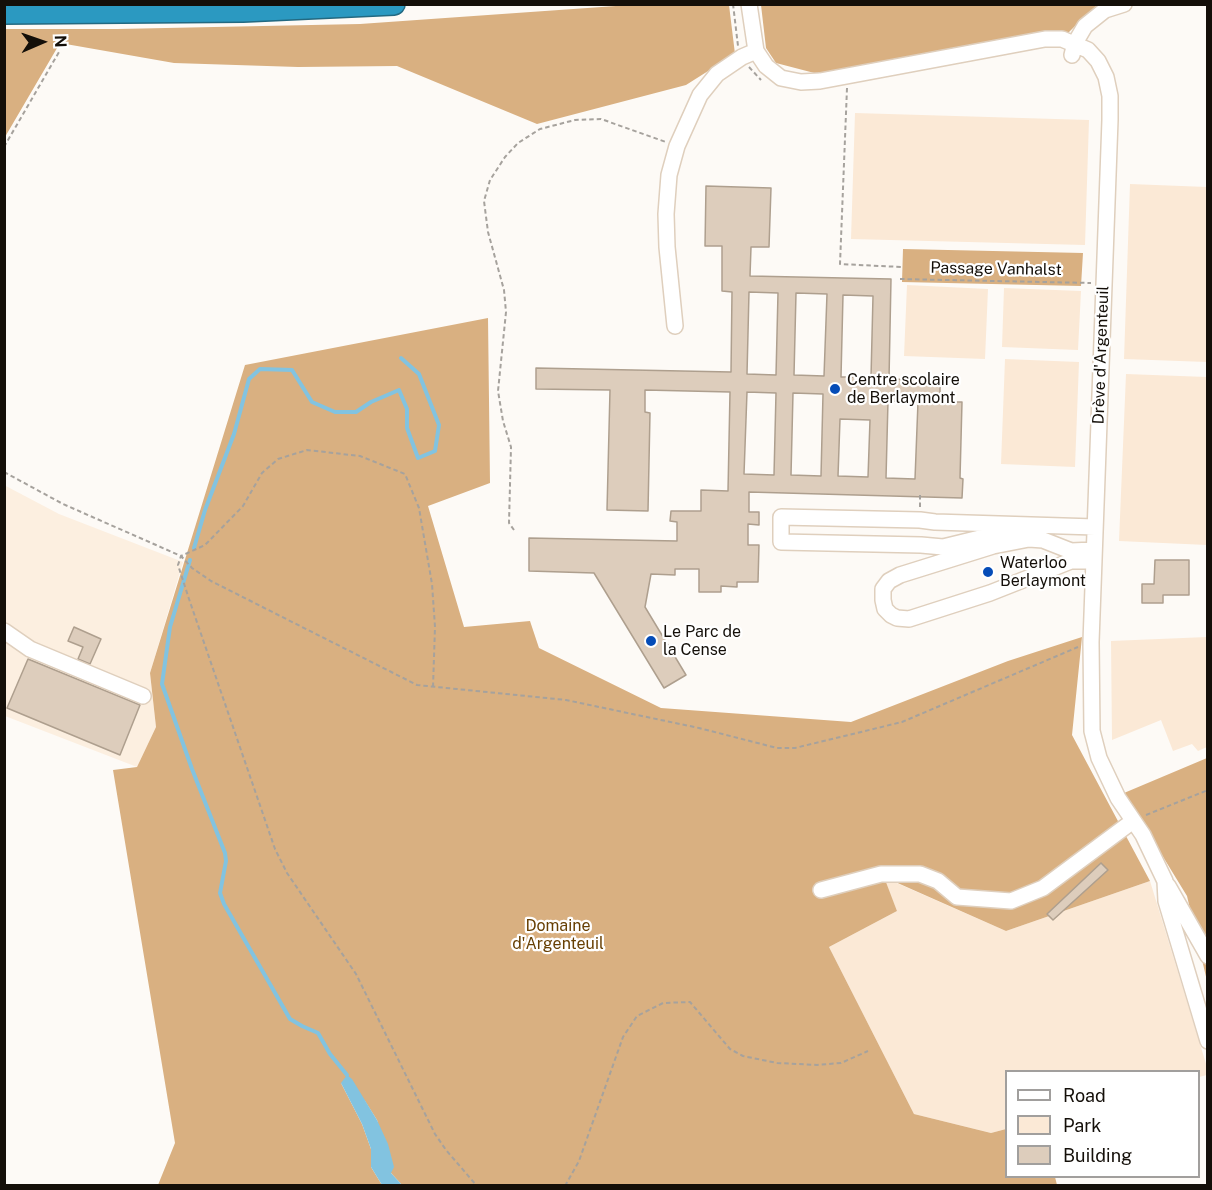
<!DOCTYPE html>
<html>
<head>
<meta charset="utf-8">
<style>
	body { margin:0 }
	#map { position:relative; width:1212px; height:1190px; overflow:hidden; background:#fdfaf6; font-family:"Public Sans",sans-serif }
	canvas { display:block }
	.frame { position:absolute; inset:0; border:6px solid #140f09; pointer-events:none }
	.legend { position:absolute; left:1005px; top:1070px; width:195px; height:108px; box-sizing:border-box; background:#fff; border:2px solid #a19f9d; margin:0; padding:8px 10px; list-style:none; font-size:18px; color:#140f09 }
	.legend li { display:flex; align-items:center; gap:12px; height:30px }
	.legend b { width:30px; border:2px solid #a19f9d }
	.north { position:absolute; left:12px; top:12px; width:60px; height:60px; -webkit-text-stroke:4px #fff; paint-order:stroke; rotate:88deg; font-size:16px; font-weight:700; line-height:24px; text-align:center; color:#140f09 }
	.north::after { content:''; display:block; margin:auto; width:21px; height:27px; background:#140f09; clip-path:polygon(50% 0,100% 100%,50% 72%,0 100%) }
</style>
</head>
<body>
<div id="map">
<canvas width="1212" height="1190"></canvas>
<div class="frame"></div>
<ul class="legend">
<li><b style="height:8px;background:#fff"></b>Road</li>
<li><b style="height:16px;background:#fbe9d6"></b>Park</li>
<li><b style="height:16px;background:#ddcdbc"></b>Building</li>
</ul>
<div class="north">N</div>
</div>
<script>
const ctx = document.querySelector('canvas').getContext('2d');
ctx.lineJoin = 'round';
function fill(path, color) { ctx.fillStyle = color; ctx.fill(path, 'evenodd'); }
const toPath = rows => new Path2D(rows.map(r => 'M' + r).join(''));
function stroke(path, color, width, dash) { ctx.strokeStyle = color; ctx.lineWidth = width; ctx.lineCap = dash ? 'butt' : 'round'; ctx.setLineDash(dash || []); ctx.stroke(path); }
function drawText(font, color, halo, rows, align = 'center') {
  ctx.font = font + ' "Public Sans",sans-serif'; ctx.lineWidth = 4.5; ctx.setLineDash([]); ctx.textBaseline = 'middle'; ctx.strokeStyle = halo; ctx.fillStyle = color; for (const [text, x, y, turn = 0] of rows) {
    ctx.save(); ctx.translate(x, y); ctx.rotate((+turn || 0) * Math.PI / 180); ctx.textAlign = isNaN(turn) ? turn : align; if (halo) ctx.strokeText(text, 0, 0); ctx.fillText(text, 0, 0); ctx.restore();
  }
}
fill(toPath([
	[4,485,59,514,183,562,150,673,156,727,137,767,5,716]
]), '#fcefe0');
fill(toPath([
	[855,113,1089,120,1085,245,851,239],
	[1130,184,1207,187,1207,362,1124,359],
	[907,285,988,289,985,359,904,356],
	[1004,288,1081,291,1078,350,1002,347],
	[1005,359,1079,362,1075,467,1001,464],
	[1126,374,1207,377,1207,545,1119,541],
	[1207,637,1207,747,1198,751,1192,744,1173,751,1161,720,1112,740,1111,641],
	[883,877,1006,931,1150,881,1207,1067,1207,1075,1199,1077,1198,1072,1006,1072,1006,1129,991,1133,914,1114,829,947,897,911]
]), '#fbe9d6');
fill(toPath([
	[630,5,729,5,735,54,686,85,537,124,397,66,298,67,174,63,60,43,5,137,5,29,117,29,360,24],
	[761,5,1108,5,1079,22,1069,32,822,75,776,63,766,48],
	[903,249,1083,253,1081,286,902,282],
	[488,318,490,483,428,506,464,627,530,621,539,648,661,708,851,722,1008,661,1082,637,1072,735,1150,881,1006,931,884,877,897,911,829,947,914,1114,991,1133,1006,1129,1006,1176,1055,1177,1057,1185,402,1185,391,1173,377,1120,365,1101,341,1083,362,1124,371,1149,371,1167,382,1185,158,1185,175,1143,113,770,137,767,156,727,150,673,245,365],
	[1207,758,1207,981,1187,896,1124,793]
]), '#d9b081');
fill(toPath([
	[347,1075,352,1079,377,1120,388,1144,394,1167,391,1173,402,1185,382,1185,371,1167,371,1149,362,1124,341,1083]
]), '#82c3e0');
stroke(toPath([
	[194,548,205,510,234,434,249,379,260,369,292,370,312,402,335,412,356,412,371,402,399,390,407,409,407,428,418,458,435,451,439,425,419,374,401,358],
	[190,560,170,627,162,684,192,769,225,853,226,861,220,893,224,904,290,1019,302,1026,318,1033,330,1054,347,1075]
]), '#82c3e0', 4);
const building = toPath([
	[706,186,771,188,769,247,751,247,750,276,891,279,889,379,940,380,940,402,962,402,960,478,963,479,962,498,749,492,749,512,759,512,759,525,748,524,748,545,759,545,758,582,737,582,737,587,721,586,721,592,699,592,699,569,675,569,675,575,651,574,645,607,686,675,664,688,594,573,529,571,529,538,677,541,677,522,670,521,671,511,701,511,701,490,728,491,730,392,645,390,645,412,650,413,648,511,607,510,610,390,536,389,536,368,731,372,732,292,722,291,722,246,705,246,706,186],
	[749,292,778,293,776,375,747,374,749,292],
	[796,293,827,294,824,376,794,375,796,293],
	[843,295,873,296,871,377,841,377,843,295],
	[747,392,776,393,774,475,744,474,747,392],
	[793,393,823,394,821,476,791,475,793,393],
	[888,401,918,402,915,479,886,478,888,401],
	[840,419,870,420,868,477,838,476,840,419],
	[1155,560,1189,560,1189,595,1163,595,1163,603,1142,603,1142,584,1154,584,1155,560],
	[74,627,101,639,90,664,78,659,83,647,68,641,74,627],
	[28,659,140,705,120,755,7,708,28,659],
	[1101,863,1108,870,1053,920,1047,914,1101,863]
]);
fill(building, '#ddcdbc');
stroke(building, '#ae9f8e', 1.5);
const minor = toPath([
	[749,4,756,51,766,66,781,78,801,82,820,81,1045,39,1062,39,1088,50,1098,61,1106,77,1110,96,1110,120,1091,642,1092,731,1099,758,1118,798,1143,835,1165,881,1166,901,1208,1041],
	[1072,55,1075,43,1085,26,1105,10,1124,4],
	[675,326,667,247,666,214,669,175,677,146,700,95,717,74,742,57,756,51],
	[1029,526,943,547,921,545,781,542,781,517,920,520,935,522,1095,527],
	[1094,561,1071,561,990,593,909,619,897,618,891,615,885,609,883,600,883,589,889,581,900,575,993,546,1029,539,1043,540,1071,551,1094,550],
	[4,631,30,649,143,696],
	[1168,886,1208,956],
	[821,890,881,874,920,874,938,881,957,897,1011,901,1043,888,1133,821]
]);
const highway = toPath([
	[4,13,243,11,394,4]
]);
stroke(minor, '#dfcfbd', 18);
stroke(highway, '#236981', 24);
stroke(toPath([
	[733,4,738,46],
	[749,67,761,80],
	[847,88,840,264,901,267],
	[4,147,59,52],
	[900,279,1091,283],
	[4,472,63,504,181,556,192,568,211,581,417,685,566,700,699,728,777,748,795,748,902,722,1078,647],
	[920,495,920,508],
	[514,530,509,523,511,447,503,421,498,391,506,312,504,290,488,232,484,201,490,180,505,157,518,143,540,129,575,120,601,119,666,142],
	[433,687,435,627,432,584,419,508,405,474,360,456,307,450,278,459,262,473,243,506,205,545,181,556,178,565,189,599,275,849,287,873,356,974,435,1134,446,1150,477,1186],
	[1146,815,1208,790],
	[565,1186,579,1161,623,1037,637,1016,663,1003,690,1002,730,1049,743,1056,777,1063,817,1065,841,1063,868,1051]
]), '#a6a29d', 2, [4.5, 3]);
stroke(minor, '#fff', 15);
stroke(highway, '#2b99c1', 21);
for (const [x, y, r, color] of [
	[835,389,6,"#054cb7"],
	[988,572,6,"#054cb7"],
	[651,641,6,"#054cb7"]
]) { const dot = new Path2D(); dot.arc(x, y, r, 0, 2 * Math.PI); ctx.fillStyle = color; ctx.fill(dot); stroke(dot, '#fff', 2); }
drawText('16px', '#140f09', '#fff', [
	["Passage Vanhalst",996,269,1],
	["Drève d'Argenteuil",1101,355,-88]
]);
drawText('16px', '#140f09', '#fff', [
	["Centre scolaire",847,380],
	["de Berlaymont",847,398],
	["Waterloo",1000,563],
	["Berlaymont",1000,581],
	["Le Parc de",663,632],
	["la Cense",663,650]
], 'left');
drawText('16px', '#673f03', '#fff', [
	["Domaine",558,926],
	["d'Argenteuil",558,944]
]);
</script>
</body>
</html>
